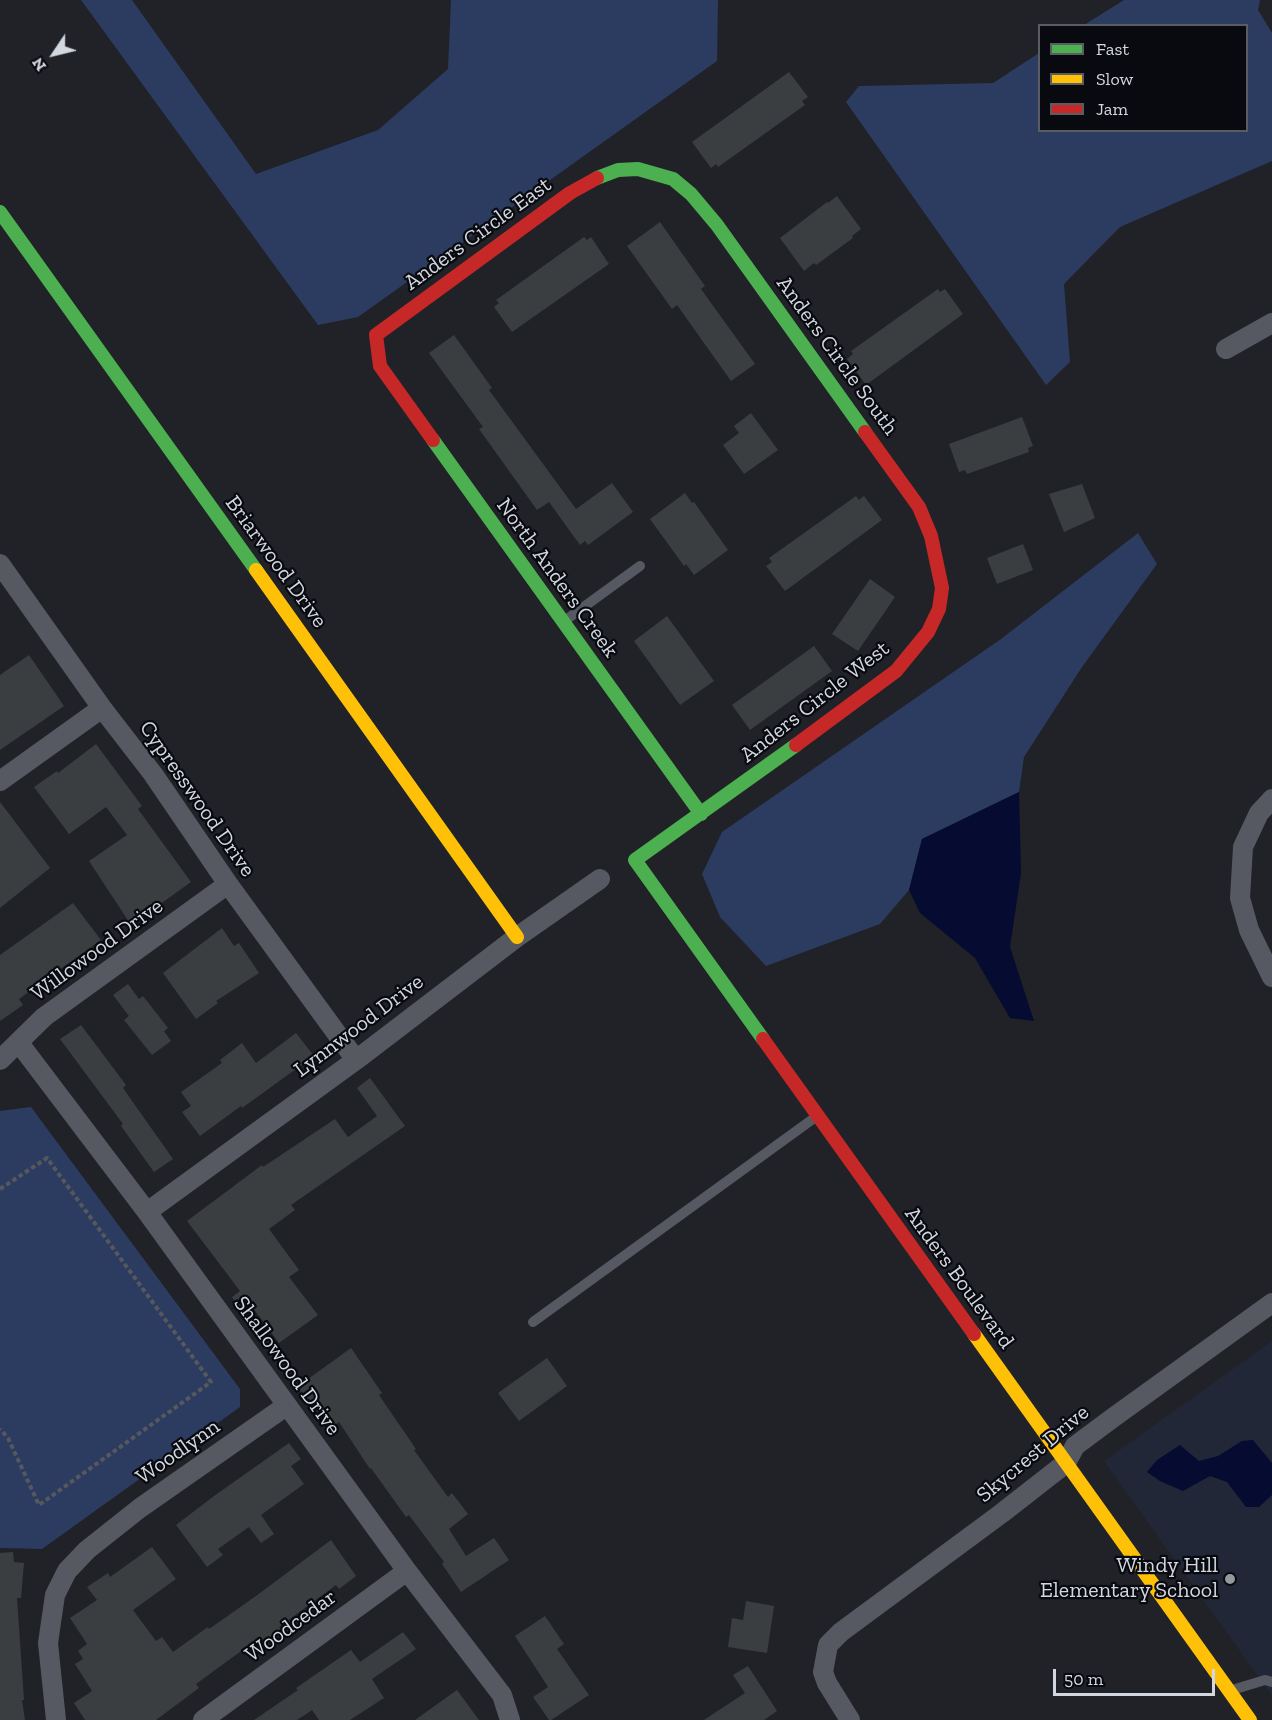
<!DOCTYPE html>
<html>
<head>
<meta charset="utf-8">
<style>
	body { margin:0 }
	#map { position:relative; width:1272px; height:1720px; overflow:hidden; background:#202228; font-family:"Zilla Slab",serif }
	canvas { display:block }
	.legend { position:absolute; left:1038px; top:24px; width:210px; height:108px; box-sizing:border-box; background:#080a0f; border:2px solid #595c62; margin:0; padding:8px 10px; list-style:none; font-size:18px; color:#d3d7df }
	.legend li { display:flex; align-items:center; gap:12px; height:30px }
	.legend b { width:30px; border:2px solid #595c62 }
	.north { position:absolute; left:24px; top:24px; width:60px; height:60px; -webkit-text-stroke:4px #080a0f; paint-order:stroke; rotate:235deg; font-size:16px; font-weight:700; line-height:24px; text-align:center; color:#d3d7df }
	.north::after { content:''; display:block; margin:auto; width:21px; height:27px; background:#d3d7df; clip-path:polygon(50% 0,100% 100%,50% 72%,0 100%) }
	.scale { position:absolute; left:1053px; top:1669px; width:162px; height:27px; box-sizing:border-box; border:3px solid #d3d7df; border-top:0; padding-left:8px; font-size:18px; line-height:21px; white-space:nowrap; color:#d3d7df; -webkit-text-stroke:4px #080a0f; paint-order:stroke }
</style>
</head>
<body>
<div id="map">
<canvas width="1272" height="1720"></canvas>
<ul class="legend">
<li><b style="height:8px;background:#4caf50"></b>Fast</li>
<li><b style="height:8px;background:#ffc107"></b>Slow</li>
<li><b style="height:8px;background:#c62828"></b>Jam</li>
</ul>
<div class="north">N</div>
<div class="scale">50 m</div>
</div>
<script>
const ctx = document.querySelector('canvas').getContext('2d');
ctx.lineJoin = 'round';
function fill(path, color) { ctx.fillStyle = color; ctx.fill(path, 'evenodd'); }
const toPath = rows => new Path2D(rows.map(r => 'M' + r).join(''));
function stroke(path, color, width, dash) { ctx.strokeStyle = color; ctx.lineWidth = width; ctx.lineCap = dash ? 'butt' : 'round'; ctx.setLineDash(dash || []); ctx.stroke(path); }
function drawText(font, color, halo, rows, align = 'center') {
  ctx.font = font + ' "Zilla Slab",serif'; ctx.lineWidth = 4.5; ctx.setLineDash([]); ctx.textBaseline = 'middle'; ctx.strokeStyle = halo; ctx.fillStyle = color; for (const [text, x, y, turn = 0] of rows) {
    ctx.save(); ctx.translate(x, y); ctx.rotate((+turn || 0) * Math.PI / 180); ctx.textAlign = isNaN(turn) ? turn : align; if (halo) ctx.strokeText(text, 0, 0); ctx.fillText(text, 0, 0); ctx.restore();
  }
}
fill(toPath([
	[1272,1341,1272,1696,1104,1461]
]), '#212736');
fill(toPath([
	[81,0,132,0,256,174,378,130,448,69,451,0,718,0,717,61,358,317,318,325],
	[1124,0,1260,0,1258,10,1272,33,1272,161,1120,227,1064,284,1070,362,1046,385,846,102,859,86,993,83,1039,53,1040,130,1246,130,1246,26,1084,25],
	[1138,533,1157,564,1082,667,1024,757,1019,792,922,839,909,890,880,924,766,966,720,917,702,874,722,832,1001,639],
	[31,1107,240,1389,240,1407,42,1549,0,1548,0,1111]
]), '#2c3b60');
fill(toPath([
	[1019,792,1021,873,1010,947,1034,1021,1010,1018,975,958,920,913,909,890,922,839],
	[1253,1440,1272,1463,1272,1495,1259,1507,1246,1507,1227,1482,1210,1476,1183,1491,1160,1481,1147,1472,1157,1460,1180,1445,1199,1461,1218,1456,1242,1441]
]), '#050b31');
fill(toPath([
	[789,72,808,97,802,101,805,105,718,167,716,164,711,168,692,142],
	[837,196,861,229,852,236,853,238,816,265,814,263,804,271,780,238,827,202,828,203],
	[660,222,705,286,701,289,755,364,731,381,677,305,672,309,627,246],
	[584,237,587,240,591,237,609,264,512,332,494,307,499,303,496,300],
	[938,289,940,292,945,289,963,314,866,385,847,359,853,354,851,351],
	[454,335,492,388,489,390,576,509,612,483,633,512,588,545,585,541,580,545,549,502,537,510,479,429,483,427,429,353],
	[751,413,778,450,744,474,723,445,739,433,734,426],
	[1022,417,1033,446,1028,448,1029,452,967,474,965,470,959,472,949,444],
	[1082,484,1095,518,1064,532,1049,494],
	[685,493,692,503,694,502,728,550,694,575,686,564,684,566,650,519],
	[856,496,859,500,864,496,882,520,785,591,766,566,772,562,769,558],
	[1023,544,1033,570,997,584,987,558],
	[870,579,895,597,858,651,832,634],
	[667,616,714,681,680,705,634,641],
	[814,646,832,671,750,730,732,705],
	[29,655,64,706,0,750,0,675],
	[96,744,142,806,138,809,191,882,131,925,89,861,127,835,106,807,69,834,34,787,57,771,58,773],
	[0,802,50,868,0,908],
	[73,903,101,940,19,999,23,1005,0,1021,0,955],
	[222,928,234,946,239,943,259,973,216,1001,218,1003,196,1019,163,973],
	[128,984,139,999,143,996,168,1028,164,1031,171,1041,152,1055,124,1020,129,1016,113,995],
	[81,1025,126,1085,123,1088,173,1159,154,1172,121,1126,123,1124,60,1039],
	[296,1033,314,1056,242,1108,241,1106,200,1136,182,1112,191,1106,181,1092,222,1063,220,1060,242,1043,256,1063],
	[370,1078,405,1126,291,1205,295,1210,269,1229,299,1270,289,1277,318,1315,279,1343,250,1304,241,1311,232,1297,240,1291,187,1221,262,1165,263,1167,335,1119,348,1137,377,1116,357,1088],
	[351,1348,382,1393,379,1395,416,1449,414,1450,448,1497,452,1493,468,1514,449,1529,466,1556,494,1538,509,1560,461,1592,442,1564,444,1562,409,1515,406,1517,371,1468,370,1469,339,1422,330,1428,309,1398,307,1400,297,1387],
	[547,1358,567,1386,519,1421,498,1393],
	[289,1443,301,1459,291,1466,304,1484,261,1515,274,1534,261,1543,249,1527,218,1549,223,1555,207,1567,176,1525,214,1496],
	[331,1540,356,1576,339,1589,336,1585,279,1627,282,1631,253,1652,248,1646,196,1684,199,1688,156,1720,85,1720,74,1703,92,1691,75,1664,83,1659,78,1651,87,1644,70,1618,97,1600,87,1587,108,1573,110,1577,152,1547,176,1579,133,1610,156,1641,162,1637,173,1652,208,1627,209,1629,256,1596],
	[13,1552,14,1562,24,1563,21,1598,17,1598,24,1700,22,1700,25,1720,0,1720,0,1553],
	[746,1601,774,1606,767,1653,728,1647,732,1618,743,1620],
	[545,1616,564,1644,557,1649,589,1695,551,1720,549,1720,533,1697,548,1687,515,1636],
	[403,1632,416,1649,372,1679,384,1698,350,1720,319,1720,312,1710,297,1720,254,1720,298,1690,296,1688,351,1650,360,1662],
	[748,1666,777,1711,764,1720,704,1720,745,1693,733,1675],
	[457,1690,479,1720,415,1720]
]), '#3b3e40');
stroke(toPath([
	[0,1189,47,1158,211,1382,39,1505,8,1438,0,1429]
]), '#56585e', 4, [4.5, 3]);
stroke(toPath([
	[563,622,640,566],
	[533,1322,817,1116],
	[1232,1690,1265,1680,1272,1682]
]), '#565961', 10);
stroke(toPath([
	[1226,349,1272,323],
	[0,564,102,708,153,774,228,884,356,1060],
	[0,781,102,708],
	[1272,799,1259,813,1243,847,1240,898,1249,930,1272,977],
	[19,1043,147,1212,407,1571,502,1695,510,1720],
	[0,1060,44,1017,228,884],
	[147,1212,356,1060,517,937,600,879],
	[56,1720,48,1643,55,1595,67,1571,87,1550,140,1508,286,1406],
	[203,1720,407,1571],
	[850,1720,827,1683,823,1672,828,1645,841,1632,1002,1513,1066,1463,1075,1446,1114,1417,1272,1303]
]), '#565961', 20);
stroke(toPath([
	[597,178,618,170,638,169,673,179,691,194,717,225,865,432],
	[0,212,256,570],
	[433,440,701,814],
	[763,1039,635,860,796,745]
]), '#4caf50', 14);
stroke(toPath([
	[256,570,517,937],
	[974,1334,1250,1720]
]), '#ffc107', 14);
stroke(toPath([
	[433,440,380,366,376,335,570,193,597,178],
	[796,745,896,671,928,632,939,609,942,588,931,536,919,507,865,432],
	[763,1039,974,1334]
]), '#c62828', 14);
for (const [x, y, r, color] of [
	[1230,1579,6,"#94989f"]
]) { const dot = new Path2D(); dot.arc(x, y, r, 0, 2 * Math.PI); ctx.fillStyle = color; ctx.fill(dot); stroke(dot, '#080a0f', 2); }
drawText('22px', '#d3d7df', '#080a0f', [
	["Anders Circle East",478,234,-36],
	["Anders Circle South",837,356,54],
	["Briarwood Drive",276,562,54],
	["North Anders Creek",557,578,54],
	["Anders Circle West",815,702,-38],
	["Cypresswood Drive",197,799,55],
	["Willowood Drive",97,950,-36],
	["Lynnwood Drive",359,1026,-37],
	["Anders Boulevard",959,1278,54],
	["Shallowood Drive",287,1366,54],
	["Woodlynn",178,1452,-35],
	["Skycrest Drive",1033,1454,-40],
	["Woodcedar",291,1626,-36]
]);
drawText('22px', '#d3d7df', '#080a0f', [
	["Windy Hill",1218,1566],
	["Elementary School",1218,1591]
], 'right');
</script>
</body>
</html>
